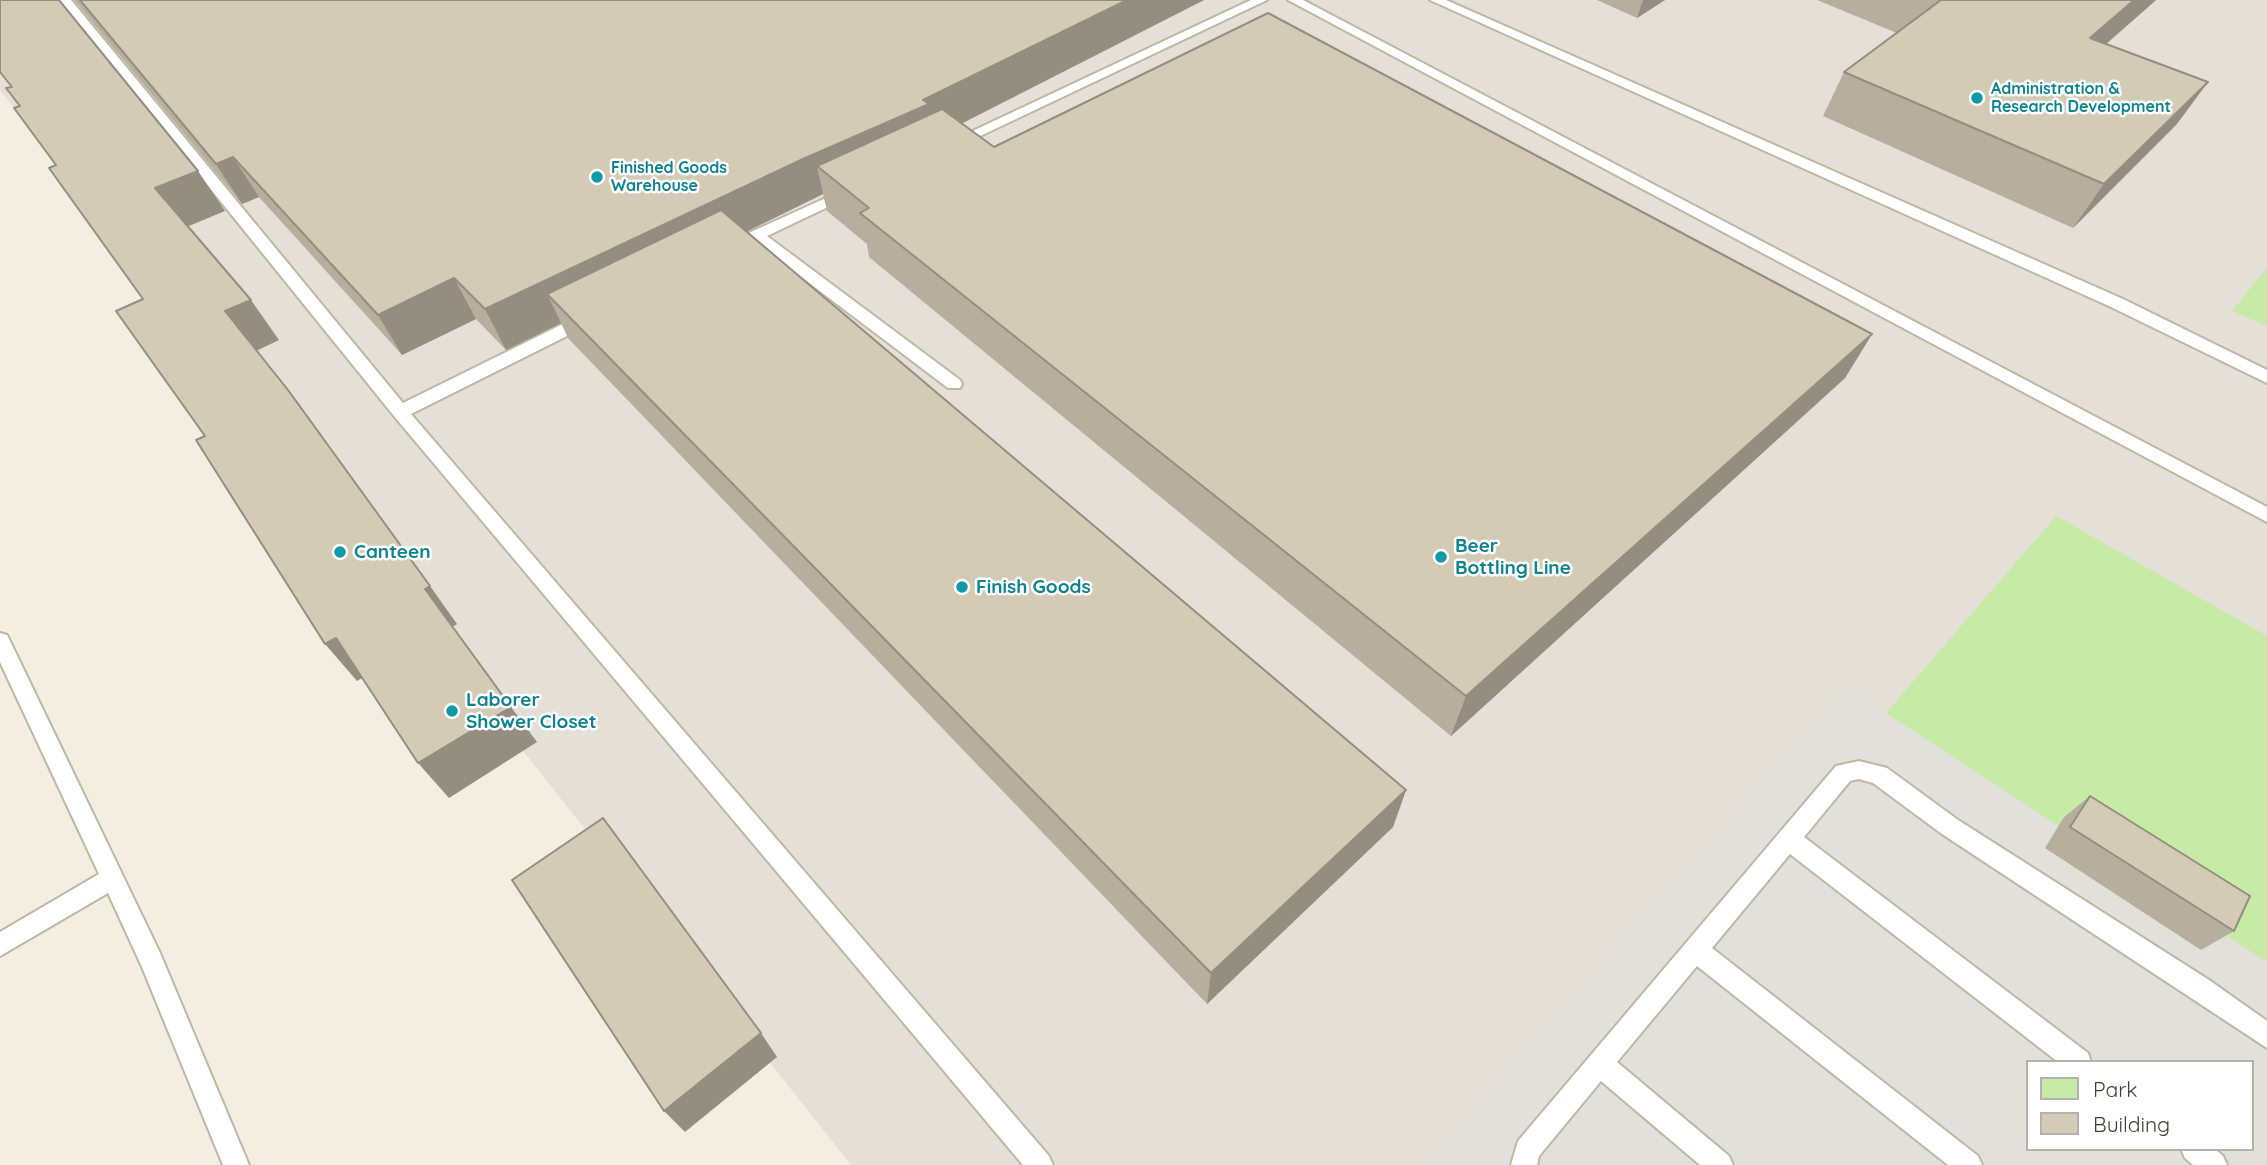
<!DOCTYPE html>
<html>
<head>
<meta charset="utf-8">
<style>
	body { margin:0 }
	#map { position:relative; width:2267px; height:1165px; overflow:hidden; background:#f2eee2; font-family:Quicksand,sans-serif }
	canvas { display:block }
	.legend { position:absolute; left:2026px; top:1060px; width:228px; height:91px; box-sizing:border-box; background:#fff; border:2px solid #b4b2ad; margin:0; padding:9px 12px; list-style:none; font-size:21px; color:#443e32 }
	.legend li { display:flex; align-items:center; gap:14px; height:35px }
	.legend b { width:35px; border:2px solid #b4b2ad }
</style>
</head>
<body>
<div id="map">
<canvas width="2267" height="1165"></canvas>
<ul class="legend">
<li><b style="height:19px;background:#c7eaa7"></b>Park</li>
<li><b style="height:19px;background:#d4cbb7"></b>Building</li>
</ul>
</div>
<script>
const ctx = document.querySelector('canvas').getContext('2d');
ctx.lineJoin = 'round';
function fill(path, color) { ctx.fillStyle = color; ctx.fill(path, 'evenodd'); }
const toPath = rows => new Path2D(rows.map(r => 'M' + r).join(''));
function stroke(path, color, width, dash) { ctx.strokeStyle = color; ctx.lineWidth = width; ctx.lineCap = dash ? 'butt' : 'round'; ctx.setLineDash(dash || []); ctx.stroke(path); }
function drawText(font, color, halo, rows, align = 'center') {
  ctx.font = font + ' Quicksand,sans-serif'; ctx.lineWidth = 5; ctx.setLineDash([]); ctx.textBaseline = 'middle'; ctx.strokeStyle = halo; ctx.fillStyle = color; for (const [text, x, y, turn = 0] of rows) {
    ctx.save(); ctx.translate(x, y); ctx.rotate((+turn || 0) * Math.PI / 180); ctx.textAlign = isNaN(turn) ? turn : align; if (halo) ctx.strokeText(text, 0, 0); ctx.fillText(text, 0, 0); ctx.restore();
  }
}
fill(toPath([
	[0,0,2267,0,2267,1165,851,1165,0,90],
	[2027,1062,2251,1062,2251,1149,2027,1149]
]), '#e4dfd7');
fill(toPath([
	[2267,268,2267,326,2232,311],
	[2056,516,2267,636,2267,1072,1832,776]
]), '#c7eaa7');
fill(toPath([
	[1846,687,2267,962,2267,1165,1423,1165],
	[2027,1062,2251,1062,2251,1149,2027,1149]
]), '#e2e0db');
const lane = toPath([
	[58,0,71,0,403,403,581,315,593,315,595,319,593,323,411,414,1049,1156,1053,1165,1023,1165,394,416,58,0],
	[1251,0,1267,0,957,147,952,148,945,144,1251,0],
	[1288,0,1303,0,2267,507,2267,522,1288,0],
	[1430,0,1446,0,2123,299,2267,370,2267,383,2111,307,1430,0],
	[848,188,855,192,853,195,767,236,960,380,962,384,960,388,948,388,755,242,730,253,722,248,751,232,848,188],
	[0,633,7,635,10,641,160,953,249,1165,223,1165,142,967,108,893,0,956,0,932,99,874,0,662,0,633],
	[1859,761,1887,768,1958,820,2209,980,2267,1021,2267,1048,1942,834,1873,783,1859,779,1850,781,1804,837,2088,1053,2091,1062,2058,1062,1790,854,1712,948,1978,1156,1982,1165,1948,1165,1697,966,1617,1062,1729,1156,1733,1165,1700,1165,1601,1081,1539,1156,1537,1165,1511,1165,1518,1141,1836,766,1859,761],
	[2181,1149,2215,1149,2223,1156,2227,1165,2193,1165,2185,1158,2181,1149]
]);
stroke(lane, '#beb7a4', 4);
fill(lane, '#fff');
fill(toPath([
	[74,0,1204,0,961,124,994,147,1872,334,1845,378,1451,736,869,257,867,244,827,211,823,194,746,232,1406,790,1393,827,1207,1004,568,338,561,323,506,350,476,319,402,355,259,197,242,204],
	[1597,0,1665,0,1637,18],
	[1817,0,2156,0,2106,44,2208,82,2176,125,2073,228,1823,116,1844,72,1897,33],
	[2090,796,2234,931,2201,950,2045,848,2064,817]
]), '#b6af9d');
fill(toPath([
	[1127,0,1204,0,933,138,817,166,823,194,571,318,547,294,561,323,506,350,485,309,923,100],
	[1643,0,1665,0,1637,18],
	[2134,0,2156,0,2064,81,2090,38],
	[2208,82,2176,125,2073,228,2104,184],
	[233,157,259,197,242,204,216,164],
	[198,171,225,211,184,228,155,188],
	[454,278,476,319,402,355,378,315],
	[251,300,279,340,254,352,225,311],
	[1872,334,1845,378,1451,736,1466,696],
	[430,586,457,624,452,627,425,589],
	[336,638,367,675,357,681,325,644],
	[511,707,537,742,449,798,418,763],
	[1406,790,1393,827,1207,1004,1211,973],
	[761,1033,777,1057,685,1132,664,1111]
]), '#948e80');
const building = toPath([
	[0,0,59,0,198,171,155,188,251,300,225,311,288,390,430,586,425,589,511,707,418,763,336,638,325,644,196,440,205,436,116,311,143,299,49,168,56,165,14,108,20,106,6,88,12,87,0,72,0,0],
	[80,0,1127,0,923,100,929,104,803,159,485,309,454,278,378,315,233,157,216,164,80,0],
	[1941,0,2134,0,2090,38,2208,82,2104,184,1844,72,1941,0],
	[1268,13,1872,334,1466,696,860,213,869,208,817,166,942,109,994,147,1268,13],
	[721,210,1406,790,1211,973,547,294,721,210],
	[2090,796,2250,896,2234,931,2070,827,2090,796],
	[603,818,761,1033,664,1111,512,880,603,818]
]);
fill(building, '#d4cbb7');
stroke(building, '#948e80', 2);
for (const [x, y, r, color] of [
	[1977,98,7,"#0f9aa8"],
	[597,177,7,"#0f9aa8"],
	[340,552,7,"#0f9aa8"],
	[1441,557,7,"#0f9aa8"],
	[962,587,7,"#0f9aa8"],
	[452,711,7,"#0f9aa8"]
]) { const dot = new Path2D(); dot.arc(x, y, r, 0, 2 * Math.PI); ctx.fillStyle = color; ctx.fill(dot); stroke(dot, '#fff', 2.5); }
drawText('bold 16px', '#0d838f', '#fff', [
	["Administration &",1991,89],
	["Research Development",1991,107],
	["Finished Goods",611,168],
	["Warehouse",611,186]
], 'left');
drawText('bold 19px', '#0d838f', '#fff', [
	["Beer",1455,546],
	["Bottling Line",1455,568],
	["Canteen",354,552],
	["Finish Goods",976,587],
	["Laborer",466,700],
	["Shower Closet",466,722]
], 'left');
</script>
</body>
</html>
